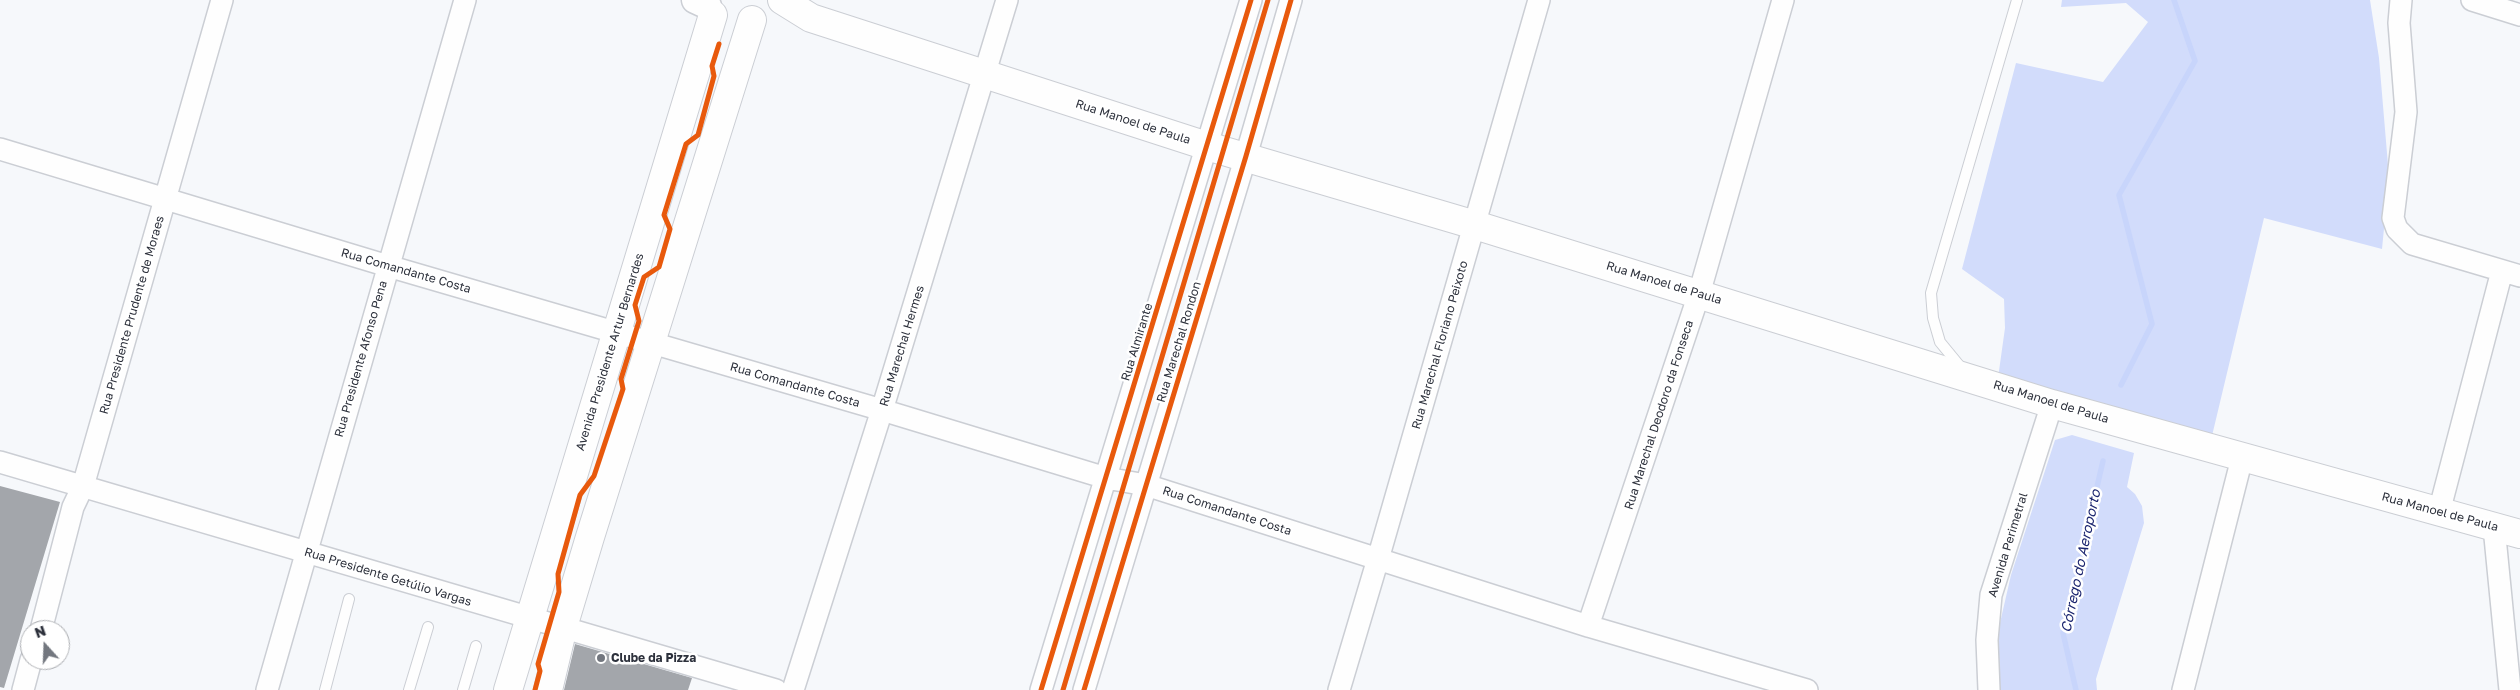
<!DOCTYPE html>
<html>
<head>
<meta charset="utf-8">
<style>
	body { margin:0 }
	#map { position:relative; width:2520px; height:690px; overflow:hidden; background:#f6f8fb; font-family:"Golos Text",sans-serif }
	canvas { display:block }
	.north { position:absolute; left:20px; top:620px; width:50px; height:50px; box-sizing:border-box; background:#fff; border:1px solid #abadb1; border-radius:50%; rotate:340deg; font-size:14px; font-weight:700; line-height:20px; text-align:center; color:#2d313c }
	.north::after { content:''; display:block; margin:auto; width:18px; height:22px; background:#73777f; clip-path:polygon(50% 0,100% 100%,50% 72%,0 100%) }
</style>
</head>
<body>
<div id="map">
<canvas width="2520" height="690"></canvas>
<div class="north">N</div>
</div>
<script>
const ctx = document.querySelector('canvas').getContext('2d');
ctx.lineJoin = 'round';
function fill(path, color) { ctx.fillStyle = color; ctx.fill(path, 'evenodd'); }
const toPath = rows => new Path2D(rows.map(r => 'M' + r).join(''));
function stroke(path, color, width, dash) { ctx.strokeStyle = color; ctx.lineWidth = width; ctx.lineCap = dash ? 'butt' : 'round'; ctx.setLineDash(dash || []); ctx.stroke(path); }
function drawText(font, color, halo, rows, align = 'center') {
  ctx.font = font + ' "Golos Text",sans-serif'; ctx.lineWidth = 5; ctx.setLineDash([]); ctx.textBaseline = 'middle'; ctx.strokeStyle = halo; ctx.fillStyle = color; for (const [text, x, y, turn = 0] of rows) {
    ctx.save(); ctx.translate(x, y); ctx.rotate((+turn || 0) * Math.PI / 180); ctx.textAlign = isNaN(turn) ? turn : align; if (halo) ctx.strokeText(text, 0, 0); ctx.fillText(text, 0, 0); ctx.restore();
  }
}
fill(toPath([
	[2062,0,2370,0,2379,58,2389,177,2382,249,2264,218,2211,440,1998,378,2005,328,2004,299,1962,269,2016,63,2103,82,2148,22,2126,3,2061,7],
	[2072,435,2134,453,2127,487,2135,494,2142,506,2144,523,2096,679,2097,690,1995,690,1994,649,2011,575,2055,440]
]), '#d2dcfb');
stroke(toPath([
	[2121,385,2152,324,2119,195,2195,61,2174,0],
	[2076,690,2063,633,2103,461]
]), '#c8d5fb', 5.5);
fill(toPath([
	[0,486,60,502,4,688,0,687],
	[575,644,692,678,688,690,564,690]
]), '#a3a6ab');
const service = toPath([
	[1963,370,1940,342,1933,318,1931,293,2017,0],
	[325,690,349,599],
	[409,690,428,627],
	[463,690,476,646]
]);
const minor = toPath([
	[2401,0,2399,23,2406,112,2393,218,2397,229,2412,244,2520,276],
	[2472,0,2520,15],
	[0,149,388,266,882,410,1106,478,1146,485,1588,626,1807,690],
	[0,462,776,690],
	[2439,512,2502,271],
	[2494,527,2510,690],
	[1588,626,1699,294,1783,0],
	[41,630,73,507,83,486,222,0],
	[23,690,31,660],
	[267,690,465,0],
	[793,690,882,410,1007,0],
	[1041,690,1251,0],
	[1084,690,1246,156,1291,0],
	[1339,690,1378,559,1539,0],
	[1989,690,1987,640,1991,595,2052,404],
	[2183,690,2242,458]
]);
const tertiary = toPath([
	[695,0,708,6]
]);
const secondary = toPath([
	[782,0,811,18,1207,146,1475,225,2052,404,2520,534],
	[508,690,713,15],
	[548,690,563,627,590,537,752,20]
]);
stroke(service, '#cbced4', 12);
stroke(minor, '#cbced4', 24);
stroke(tertiary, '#cbced4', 29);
stroke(secondary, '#cbced4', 30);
stroke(service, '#fefefe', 10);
stroke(minor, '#fefefe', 21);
stroke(tertiary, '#fefefe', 26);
stroke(secondary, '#fefefe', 28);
stroke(toPath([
	[535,690,540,671,538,664,559,592,558,574,580,495,594,476,623,389,621,379,639,321,635,305,644,277,659,267,670,229,664,215,686,144,698,135,714,76,712,66,719,44],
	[1041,690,1251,0],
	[1063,690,1268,0],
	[1084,690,1246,156,1291,0]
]), '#e8590c', 5);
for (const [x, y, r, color] of [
	[601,658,5,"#73777f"]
]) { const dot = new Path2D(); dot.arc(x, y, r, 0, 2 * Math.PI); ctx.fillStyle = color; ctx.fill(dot); stroke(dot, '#fff', 2); }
drawText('12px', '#2d313c', '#fff', [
	["Rua Manoel de Paula",1133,122,18],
	["Rua Comandante Costa",406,271,16],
	["Rua Manoel de Paula",1664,283,17],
	["Rua Presidente Prudente de Moraes",132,315,-74],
	["Rua Almirante",1137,342,-73],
	["Rua Marechal Rondon",1179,342,-73],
	["Rua Marechal Floriano Peixoto",1440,345,-74],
	["Rua Marechal Hermes",902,346,-73],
	["Avenida Presidente Artur Bernardes",610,352,-73],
	["Rua Presidente Afonso Pena",361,359,-74],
	["Rua Comandante Costa",795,385,16],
	["Rua Manoel de Paula",2051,402,17],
	["Rua Marechal Deodoro da Fonseca",1659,415,-72],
	["Rua Comandante Costa",1227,511,18],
	["Rua Manoel de Paula",2440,512,15],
	["Avenida Perimetral",2008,545,-73],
	["Rua Presidente Getúlio Vargas",388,577,17]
]);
drawText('bold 12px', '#2d313c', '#fff', [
	["Clube da Pizza",611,658]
], 'left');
drawText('italic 14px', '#1b256f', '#fff', [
	["Córrego do Aeroporto",2081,561,-78]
]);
</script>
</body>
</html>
